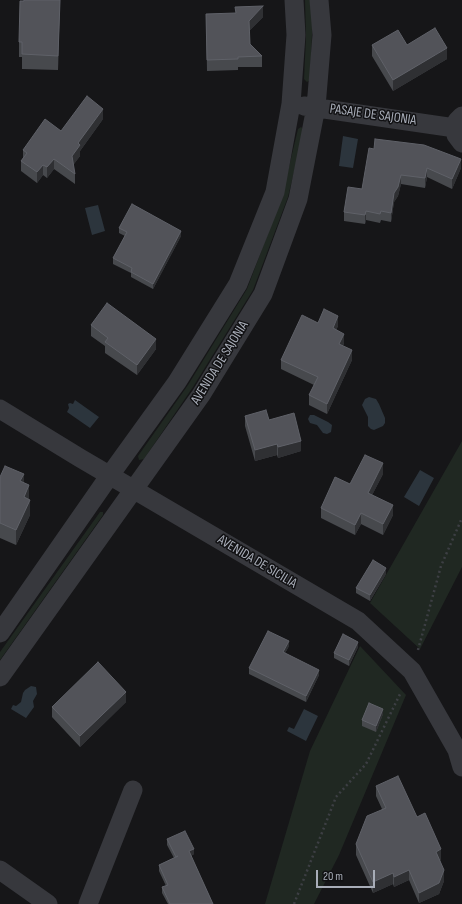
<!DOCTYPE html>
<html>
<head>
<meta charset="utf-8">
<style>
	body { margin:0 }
	#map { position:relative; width:462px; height:904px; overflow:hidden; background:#161618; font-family:"Sofia Sans Condensed",sans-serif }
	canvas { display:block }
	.scale { position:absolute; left:316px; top:870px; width:59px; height:18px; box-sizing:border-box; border:2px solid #a8adb8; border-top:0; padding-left:5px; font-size:12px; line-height:14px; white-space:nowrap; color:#a8adb8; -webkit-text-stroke:3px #111113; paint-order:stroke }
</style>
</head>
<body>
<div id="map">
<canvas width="462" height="904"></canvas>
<div class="scale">20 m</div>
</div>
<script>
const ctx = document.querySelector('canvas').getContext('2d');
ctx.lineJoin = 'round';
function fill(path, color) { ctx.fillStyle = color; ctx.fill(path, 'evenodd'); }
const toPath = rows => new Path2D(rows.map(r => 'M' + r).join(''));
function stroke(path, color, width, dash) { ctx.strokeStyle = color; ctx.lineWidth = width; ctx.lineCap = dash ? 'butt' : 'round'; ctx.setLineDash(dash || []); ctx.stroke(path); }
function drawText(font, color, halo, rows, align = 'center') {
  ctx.font = font + ' "Sofia Sans Condensed",sans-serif'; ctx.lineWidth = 3; ctx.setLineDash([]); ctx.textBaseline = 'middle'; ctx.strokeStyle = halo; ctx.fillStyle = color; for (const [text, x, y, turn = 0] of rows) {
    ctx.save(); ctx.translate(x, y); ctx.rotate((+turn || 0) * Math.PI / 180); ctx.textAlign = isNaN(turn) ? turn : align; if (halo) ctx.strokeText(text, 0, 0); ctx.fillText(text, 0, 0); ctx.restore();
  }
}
fill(toPath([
	[305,0,312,0,312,35,310,80,307,82,304,79,306,37],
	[301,127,304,130,288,197,253,290,193,387,144,459,139,460,138,456,188,385,247,289,282,196,298,129],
	[462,441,462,567,420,649,370,603],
	[100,512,103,512,103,515,0,660,0,652],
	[360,646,406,695,339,855,314,904,265,904,310,751]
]), '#202822');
fill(toPath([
	[343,136,358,139,353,168,339,166],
	[98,205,105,231,92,235,85,208],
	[369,397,376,399,379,404,385,418,385,423,383,426,374,430,371,429,368,426,368,417,362,405,365,399],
	[75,400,99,417,90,428,67,412,69,408,68,404,70,403,73,404],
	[310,415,314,415,328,422,332,425,331,432,327,434,323,433,317,425,310,423,308,419],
	[420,470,434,478,419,506,404,497],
	[31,686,36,687,37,694,33,701,34,707,26,718,11,709,13,705,16,706,21,702,23,693,25,690],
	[304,709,318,716,306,741,287,731,289,727,294,729]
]), '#2c353d');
stroke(toPath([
	[418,650,441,566,462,518],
	[294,904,336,797,366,764,401,692]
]), '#3d3f44', 2.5, [2, 3]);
stroke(toPath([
	[304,106,455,128],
	[462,116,457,121,455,128,456,135,462,143],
	[0,409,80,458,358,621,412,671,457,750,462,767],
	[0,633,110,475,177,382,238,284,275,192,291,104,296,35,294,0],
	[0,677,201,395,263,294,298,199,316,107,322,35,319,0],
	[0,870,48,904],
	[88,904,133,790]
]), '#37383d', 19);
fill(toPath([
	[24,0,60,0,58,70,22,69,22,57,19,57,19,42],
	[206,14,263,17,249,31,250,44,262,56,262,67,238,67,238,70,207,71],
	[372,45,407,45,447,59,393,91,372,56],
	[103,119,80,151,80,156,73,165,75,174,75,184,54,169,47,178,43,175,37,183,21,171,21,161,23,158,23,150,61,131],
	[374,149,461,168,452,189,427,177,425,188,401,184,398,196,394,202,391,222,381,220,380,223,366,220,365,224,344,221,344,212,362,189],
	[119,228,181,236,153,289,131,277,131,273,113,264,113,258,125,236,119,233],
	[318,323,338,326,336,330,344,343,343,346,352,360,327,414,309,405,309,395,314,385,281,369,281,360],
	[91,325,156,349,137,375,105,353,105,346,91,336],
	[245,416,269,420,301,451,278,458,277,455,255,461,245,426],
	[383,474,372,495,393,515,383,535,361,524,355,535,321,518,321,508,350,484],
	[0,477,24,483,29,499,30,515,16,545,0,538],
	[386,574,370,601,356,593,356,588],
	[289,646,285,653,319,675,306,702,249,674,249,668],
	[358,647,349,666,334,658,334,653],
	[126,702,80,747,52,717,52,707],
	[383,714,376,732,362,726,362,720],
	[376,786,417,817,441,860,440,860,444,881,439,894,419,903,409,880,394,887,393,884,373,893,356,855,356,844,382,809,376,796],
	[167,839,194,854,191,856,213,904,168,904,162,893,162,887,166,886,159,871,159,865,174,858,167,845]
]), '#47494d');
fill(toPath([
	[60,0,58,70,58,56],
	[263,6,263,17,249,31,249,21],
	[447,48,447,59,393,91,393,80],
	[103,109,103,119,80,151,80,156,72,167,72,156,78,143],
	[54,159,54,169,47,178,47,167],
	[461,159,461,168,452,189,452,179],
	[43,165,43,175,37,183,37,172],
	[427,168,427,177,425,188,425,178],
	[401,175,401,184,398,196,394,202,391,222,391,213,394,193],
	[366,211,366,220,365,224,365,215],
	[181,231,181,236,153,289,153,284],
	[338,316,338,326,333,338,333,328],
	[344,334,344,343,339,354,339,344],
	[156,339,156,349,137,375,137,365],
	[352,350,352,360,327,414,327,404],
	[301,441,301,451,278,458,278,447],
	[277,444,277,455,255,461,255,450],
	[383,463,383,474,368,503,368,493],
	[24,474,24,489,20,481],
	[29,485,29,500,24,497],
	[30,500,30,515,16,545,16,530],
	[393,505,393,515,383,535,383,524],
	[361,513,361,524,355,535,355,525],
	[386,568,386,574,370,601,370,595],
	[289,641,289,646,283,657,283,652],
	[358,642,358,647,349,666,349,660],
	[319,670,319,675,306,702,306,696],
	[126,692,126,702,80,747,80,736],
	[383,709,383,714,376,732,376,726],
	[194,849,194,854,189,857,189,851],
	[441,849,441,860,436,862,436,852],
	[409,870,409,880,394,887,394,877],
	[444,870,444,881,439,894,419,903,419,893],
	[393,873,393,884,373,893,373,882]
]), '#2f3033');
const building = toPath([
	[24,0,60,0,58,56,22,54,22,42,19,42,20,1,24,1,24,0],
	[263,6,249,21,250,44,262,56,238,57,238,59,207,60,206,14,236,13,235,7,263,6],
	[435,28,447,48,393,80,372,45,398,30,407,45,435,28],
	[87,96,103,109,78,143,80,145,72,156,75,174,54,159,47,167,43,165,37,172,21,161,27,153,23,150,45,119,61,131,87,96],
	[375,139,424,145,461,159,452,179,427,168,425,178,401,175,398,187,394,193,391,213,381,211,380,214,366,211,365,215,344,212,348,187,362,189,369,148,374,149,375,139],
	[132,204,181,231,153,284,131,272,132,268,113,258,127,232,119,228,132,204],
	[107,303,156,339,137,365,105,342,108,338,91,325,107,303],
	[324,309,338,316,333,328,344,334,339,344,352,350,327,404,309,395,318,377,281,360,302,315,318,323,324,309],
	[266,410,269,420,294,413,301,441,278,447,277,444,255,450,245,416,266,410],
	[365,455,383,463,368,493,393,505,383,524,361,513,355,525,321,508,335,477,350,484,365,455],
	[5,466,24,474,20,481,29,485,24,497,30,500,16,530,0,523,0,477,5,466],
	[373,560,386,568,370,595,356,588,373,560],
	[268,631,289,641,283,652,319,670,306,696,249,668,268,631],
	[343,634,358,642,349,660,334,653,343,634],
	[98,662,126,692,80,736,52,707,98,662],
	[369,703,383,709,376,726,362,720,369,703],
	[398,776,417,817,425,813,441,849,436,852,444,870,439,883,419,893,409,870,394,877,393,873,373,882,356,844,367,816,386,808,376,786,398,776],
	[185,831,194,849,189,851,213,904,170,904,162,887,168,885,159,865,178,856,176,857,167,839,185,831]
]);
fill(building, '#525359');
stroke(building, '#5f6168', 1);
drawText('14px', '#a8adb8', '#111113', [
	["PASAJE DE SAJONIA",373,115,8],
	["AVENIDA DE SAJONIA",220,363,-58],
	["AVENIDA DE SICILIA",257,562,31]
]);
</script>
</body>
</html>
